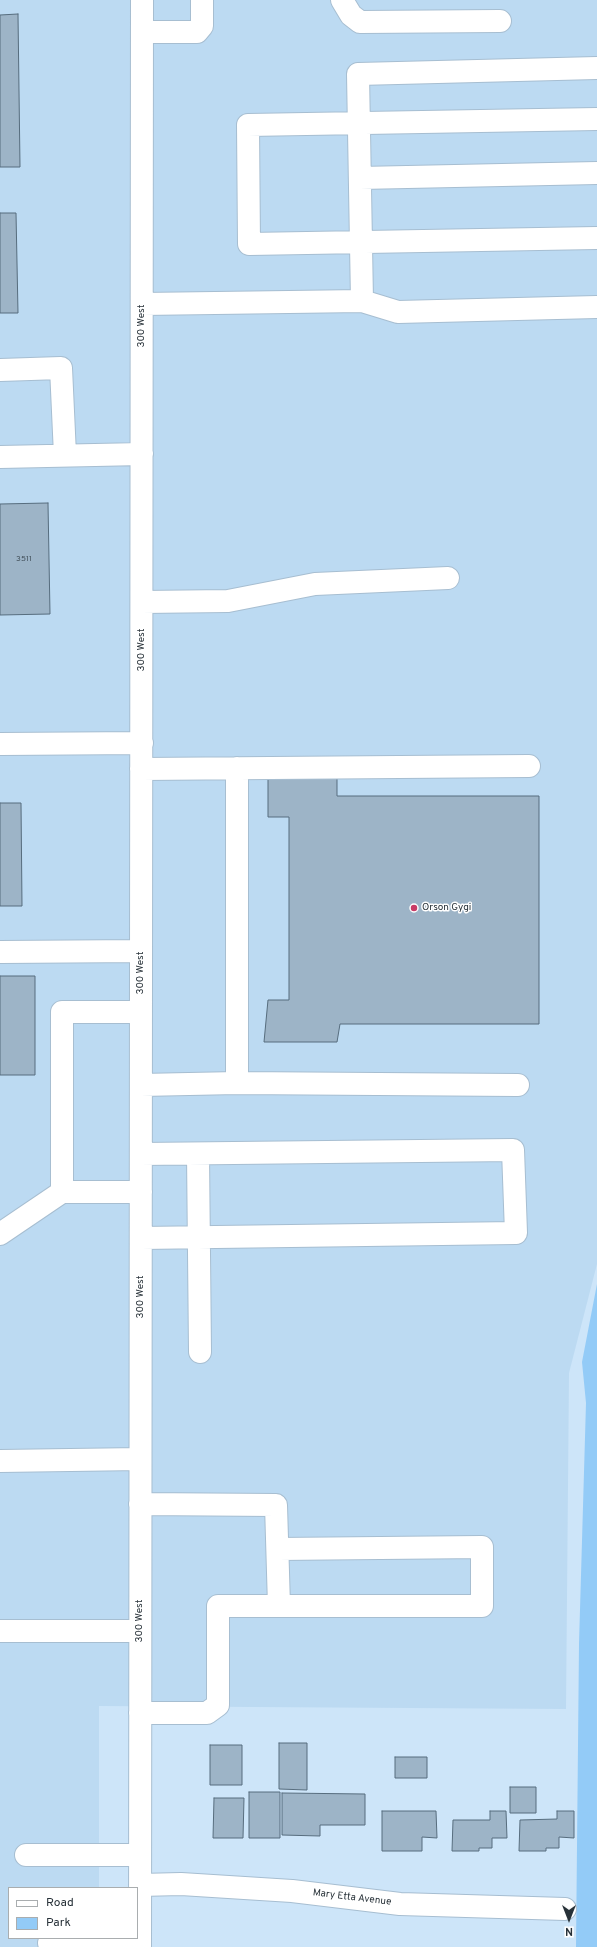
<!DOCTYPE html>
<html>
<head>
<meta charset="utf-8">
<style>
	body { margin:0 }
	#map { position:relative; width:597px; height:1947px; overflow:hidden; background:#cde5f9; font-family:Overpass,sans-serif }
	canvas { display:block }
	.legend { position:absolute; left:8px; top:1887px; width:130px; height:52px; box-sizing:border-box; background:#fff; border:1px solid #a9adaf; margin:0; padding:5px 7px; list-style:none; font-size:12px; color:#273138 }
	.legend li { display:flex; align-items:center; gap:8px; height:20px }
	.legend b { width:20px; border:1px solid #a9adaf }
	.north { position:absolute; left:549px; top:1899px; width:40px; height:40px; -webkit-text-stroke:3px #fff; paint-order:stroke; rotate:180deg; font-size:11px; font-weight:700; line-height:16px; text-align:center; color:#273138 }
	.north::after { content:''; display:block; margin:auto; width:14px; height:18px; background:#273138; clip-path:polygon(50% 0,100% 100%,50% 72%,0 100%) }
</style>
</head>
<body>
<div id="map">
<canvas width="597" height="1947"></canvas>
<ul class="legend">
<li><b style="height:5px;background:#fff"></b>Road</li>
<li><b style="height:11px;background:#93cbf7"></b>Park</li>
</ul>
<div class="north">N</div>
</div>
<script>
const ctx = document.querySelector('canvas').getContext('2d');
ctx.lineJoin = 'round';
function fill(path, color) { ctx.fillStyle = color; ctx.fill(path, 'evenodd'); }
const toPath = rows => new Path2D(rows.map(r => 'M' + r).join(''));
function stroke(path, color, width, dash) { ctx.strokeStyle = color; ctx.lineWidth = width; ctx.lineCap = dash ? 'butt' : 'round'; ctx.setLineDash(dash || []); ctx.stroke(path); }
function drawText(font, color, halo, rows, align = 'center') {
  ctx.font = font + ' Overpass,sans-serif'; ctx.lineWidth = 3; ctx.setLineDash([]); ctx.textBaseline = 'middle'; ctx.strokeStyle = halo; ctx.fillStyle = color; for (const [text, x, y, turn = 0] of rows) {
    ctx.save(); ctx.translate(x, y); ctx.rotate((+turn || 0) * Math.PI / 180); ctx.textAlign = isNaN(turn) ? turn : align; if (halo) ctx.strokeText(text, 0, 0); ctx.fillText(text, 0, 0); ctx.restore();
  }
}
fill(toPath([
	[0,0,597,0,597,1264,569,1373,566,1709,99,1706,99,1888,9,1888,9,1938,99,1938,99,1947,0,1947]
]), '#bcdaf2');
fill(toPath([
	[597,1284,597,1947,576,1947,579,1644,586,1403,582,1362]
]), '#93cbf7');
const building = toPath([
	[18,14,20,167,0,167,0,15,18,14],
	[0,213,16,213,18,313,0,313,0,213],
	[48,503,50,614,0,615,0,504,48,503],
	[268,778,337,778,337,796,539,796,539,1024,340,1024,337,1042,264,1042,268,1000,289,1000,289,817,268,817,268,778],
	[0,803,21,803,22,906,0,906,0,803],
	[0,976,35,976,35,1075,0,1075,0,976],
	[279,1743,307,1743,307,1790,279,1789,279,1743],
	[210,1745,242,1745,242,1785,210,1785,210,1745],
	[395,1757,427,1757,427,1778,395,1778,395,1757],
	[510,1787,536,1787,536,1813,510,1813,510,1787],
	[249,1792,280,1792,280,1838,249,1838,249,1792],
	[282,1793,365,1794,365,1825,320,1825,320,1836,282,1835,282,1793],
	[214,1798,244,1798,243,1838,213,1838,214,1798],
	[382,1811,436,1811,437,1838,422,1837,422,1851,382,1851,382,1811],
	[490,1811,506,1811,507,1838,492,1838,492,1848,479,1848,479,1851,452,1851,453,1820,490,1820,490,1811],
	[557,1811,574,1811,574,1838,559,1837,559,1848,546,1848,546,1851,519,1851,520,1820,557,1819,557,1811]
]);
fill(building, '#9db4c7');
stroke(building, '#576d7e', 1);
const minor = toPath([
	[342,0,351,15,360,22,500,21],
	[142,32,197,32,202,26,202,0],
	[597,119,248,125,249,244,597,238],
	[360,178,597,173],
	[362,301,358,74,597,68],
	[142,304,362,301,398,312,597,307],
	[0,370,61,368,65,455],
	[0,457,142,454],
	[142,602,228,601,315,584,448,578],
	[0,744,142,743],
	[141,769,529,766],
	[0,952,141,951],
	[237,1083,518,1085],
	[141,1085,237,1083,237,768],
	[141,1154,513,1150,516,1233,141,1238],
	[198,1154,200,1352],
	[62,1192,62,1012,141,1012],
	[0,1234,62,1192,141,1192],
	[0,1461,140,1459],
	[140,1504,276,1505,279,1606],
	[0,1631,140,1631],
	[140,1713,207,1713,218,1705,218,1606,482,1606,482,1547,278,1549],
	[26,1855,140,1855],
	[140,1885,181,1884,292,1891,400,1904,565,1909],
	[49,1943,140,1944],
	[140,1947,142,0]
]);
stroke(minor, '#a7bed1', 24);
stroke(minor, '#fff', 22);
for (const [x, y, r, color] of [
	[414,908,4,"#c93b66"]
]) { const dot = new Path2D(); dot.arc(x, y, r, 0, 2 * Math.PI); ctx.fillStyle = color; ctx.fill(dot); stroke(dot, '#fff', 1.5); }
drawText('8px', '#44525c', null, [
	["3511",24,559]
]);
drawText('10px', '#273138', '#fff', [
	["300 West",142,326,-90],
	["300 West",142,650,-90],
	["300 West",141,973,-90],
	["300 West",141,1297,-90],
	["300 West",140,1621,-90],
	["Mary Etta Avenue",352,1898,7]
]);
drawText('10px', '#273138', '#fff', [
	["Orson Gygi",422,908]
], 'left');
</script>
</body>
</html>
